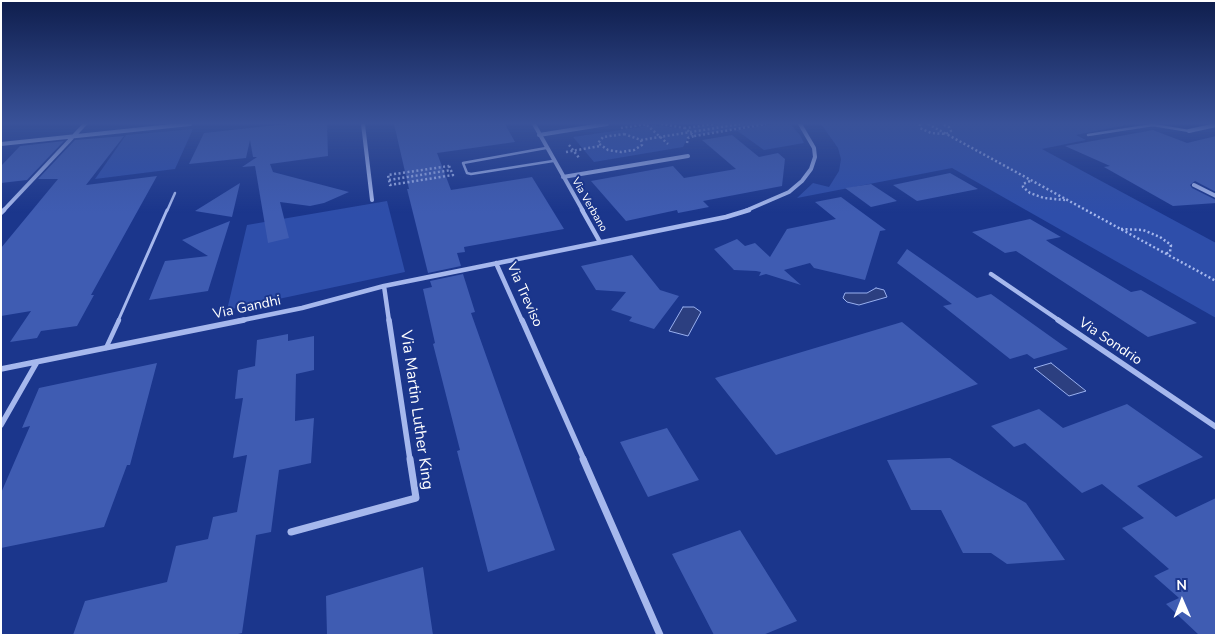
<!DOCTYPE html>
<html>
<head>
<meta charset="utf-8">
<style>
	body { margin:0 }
	#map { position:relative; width:1217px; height:636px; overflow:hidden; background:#1b368c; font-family:"Nunito Sans",sans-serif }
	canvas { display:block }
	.frame { position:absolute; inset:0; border:2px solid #fff; pointer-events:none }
	.north { position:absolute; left:1157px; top:576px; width:50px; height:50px; -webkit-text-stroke:4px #1b368c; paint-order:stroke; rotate:359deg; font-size:14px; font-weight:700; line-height:20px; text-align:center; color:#fff }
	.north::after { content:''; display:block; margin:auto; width:18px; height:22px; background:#fff; clip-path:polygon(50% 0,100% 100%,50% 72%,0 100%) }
</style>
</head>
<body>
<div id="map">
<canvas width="1217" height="636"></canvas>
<div class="frame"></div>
<div class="north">N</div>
</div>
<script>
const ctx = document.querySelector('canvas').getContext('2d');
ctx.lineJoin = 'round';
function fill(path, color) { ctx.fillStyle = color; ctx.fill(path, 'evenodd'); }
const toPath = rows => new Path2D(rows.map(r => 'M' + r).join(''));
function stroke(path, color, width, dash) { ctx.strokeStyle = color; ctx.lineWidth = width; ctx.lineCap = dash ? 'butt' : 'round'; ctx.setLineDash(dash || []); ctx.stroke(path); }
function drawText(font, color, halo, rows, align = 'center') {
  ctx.font = font + ' "Nunito Sans",sans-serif'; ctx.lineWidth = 4; ctx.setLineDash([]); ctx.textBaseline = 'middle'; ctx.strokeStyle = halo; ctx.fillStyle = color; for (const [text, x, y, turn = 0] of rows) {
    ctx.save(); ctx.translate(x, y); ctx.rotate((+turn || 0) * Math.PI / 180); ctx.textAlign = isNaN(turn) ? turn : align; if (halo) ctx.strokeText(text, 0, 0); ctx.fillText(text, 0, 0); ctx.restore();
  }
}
fill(toPath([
	[716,124,763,124,688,137,683,147,594,162,573,137,654,125,684,129],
	[773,124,790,124,800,135,804,143,764,150,736,130],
	[821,124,1132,124,1076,135,1086,140,1042,149,1216,243,1216,318,952,168,797,198,813,183,829,187,839,171,841,159,838,148],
	[193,129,175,169,95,179,126,135],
	[387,201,405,272,227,310,247,225]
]), '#2e4eaa');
const water = toPath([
	[876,288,884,290,887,297,859,305,847,302,843,298,845,293,867,293,876,288],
	[683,307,694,307,701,312,688,336,669,331,683,307],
	[1051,363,1086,391,1069,396,1034,368,1051,363]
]);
fill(water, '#2c3f80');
stroke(water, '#99b0ef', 1);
fill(toPath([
	[286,124,327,124,328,156,270,164,273,172,349,192,324,203,310,206,280,202,289,238,268,243,255,166,242,167,257,157,253,157,250,140,246,158,189,164,204,133],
	[394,124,505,124,515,142,437,153,451,190,532,177,564,229,464,247,465,252,457,253,461,266,428,273,407,189,409,189],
	[1153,130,1187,143,1216,136,1216,192,1195,181,1190,185,1192,188,1216,200,1216,203,1173,206,1104,167,1110,166,1065,146],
	[732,135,759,157,778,153,785,159,782,186,703,201,709,207,678,213,677,210,626,221,591,181,673,166,684,178,736,169,702,140],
	[124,136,86,185,157,176,91,295,94,295,77,326,41,331,37,338,10,342,31,311,1,316,1,248,58,179,38,179,75,140],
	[64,141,27,180,1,183,1,166,20,146],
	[950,173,978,189,917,201,893,185],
	[240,183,232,217,195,211],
	[871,184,897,201,871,207,845,188],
	[841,197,886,230,880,231,865,280,814,268,810,263,784,270,801,285,766,274,759,276,761,272,756,271,734,270,714,249,737,239,745,246,755,243,770,257,787,229,836,219,815,202],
	[1030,219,1061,237,1046,240,1050,243,1131,292,1141,290,1197,323,1148,337,1016,251,1005,253,972,232],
	[230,221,208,291,149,300,165,261,208,256,182,240],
	[907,249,977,298,991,294,1068,349,1034,359,1027,354,1010,359,943,306,952,304,897,263],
	[632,255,660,290,679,296,654,329,629,321,632,317,611,310,626,292,596,290,581,266],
	[463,274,475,312,471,313,555,550,488,572,457,451,460,450,433,344,435,343,423,289,432,287,430,281],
	[902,322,978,384,776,455,715,378],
	[288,334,288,341,314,336,314,370,296,374,295,421,314,418,311,463,279,470,271,532,256,535,242,633,234,635,73,635,85,601,167,582,176,546,208,539,213,517,237,512,247,455,233,458,243,398,235,399,238,370,255,366,257,340],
	[157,363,130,465,127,465,104,527,1,548,1,493,30,426,22,428,39,388],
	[1127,404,1203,457,1137,486,1176,517,1216,498,1216,635,1199,635,1166,604,1179,598,1154,576,1169,569,1122,528,1144,518,1102,484,1082,493,1025,443,1014,447,991,426,1039,409,1063,428],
	[667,428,699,480,648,497,620,442],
	[950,458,1026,503,1065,560,1007,564,991,553,963,553,941,510,911,510,887,460],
	[740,530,797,621,763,635,714,635,672,554],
	[423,567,433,635,327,635,326,596]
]), '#3f5cb2');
stroke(toPath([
	[661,124,685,128],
	[713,124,685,128,694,136,766,124],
	[920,124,920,128,931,133,946,134,951,131,949,127,942,124],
	[928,124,1216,281],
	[647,125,668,144],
	[621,128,648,124],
	[624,134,641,140,642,145,634,150,621,152,608,150,598,143,603,137,624,134],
	[641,140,740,124],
	[687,143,688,138,694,136],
	[569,145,580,159],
	[566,152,600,146],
	[449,166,453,175,390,185,388,175,449,166],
	[389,180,451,170],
	[1030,181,1023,184,1023,187,1030,193,1044,198,1065,200],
	[1121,229,1143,230,1160,237,1171,245,1170,252,1165,254]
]), '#a6b8ed', 2.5, [2, 2.5]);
stroke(toPath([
	[1088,135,1153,125,1189,131],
	[546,148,463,163,467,173,471,174,553,161],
	[167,211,175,193]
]), '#a6b8ed', 2.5);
stroke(toPath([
	[118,321,167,210]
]), '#a6b8ed', 3);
stroke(toPath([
	[106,348,119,320]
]), '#a6b8ed', 4.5);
stroke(toPath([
	[363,124,372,200],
	[534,124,583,211],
	[1189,131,1216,125],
	[539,135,607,124],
	[1,144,190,124],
	[563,177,688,156],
	[1194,185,1216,196],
	[3,211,85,124],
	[745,211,789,192,802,181,811,169,815,157,814,148,800,124]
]), '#a6b8ed', 4);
stroke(toPath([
	[582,210,600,242],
	[1,213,4,210],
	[496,263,522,321],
	[991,274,1060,321],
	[384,286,389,321],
	[238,321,302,308,384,286,726,217,749,210]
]), '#a6b8ed', 4.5);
stroke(toPath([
	[389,320,410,460],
	[522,320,584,460],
	[1058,320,1216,427],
	[1,369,244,320],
	[1,425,37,362]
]), '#a6b8ed', 5.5);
stroke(toPath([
	[583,459,660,635],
	[291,532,416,498,410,459]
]), '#a6b8ed', 7);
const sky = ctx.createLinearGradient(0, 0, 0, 213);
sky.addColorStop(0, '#0f1e4d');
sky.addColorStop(0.58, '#395299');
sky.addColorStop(1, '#39529900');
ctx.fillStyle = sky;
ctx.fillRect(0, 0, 1217, 213);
drawText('11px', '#fff', '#1b368c', [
	["Via Verbano",589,205,60]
]);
drawText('14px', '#fff', '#1b368c', [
	["Via Treviso",524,295,66],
	["Via Gandhi",247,308,-12],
	["Via Sondrio",1110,342,34]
]);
drawText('16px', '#fff', '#1b368c', [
	["Via Martin Luther King",416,410,82]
]);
</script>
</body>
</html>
